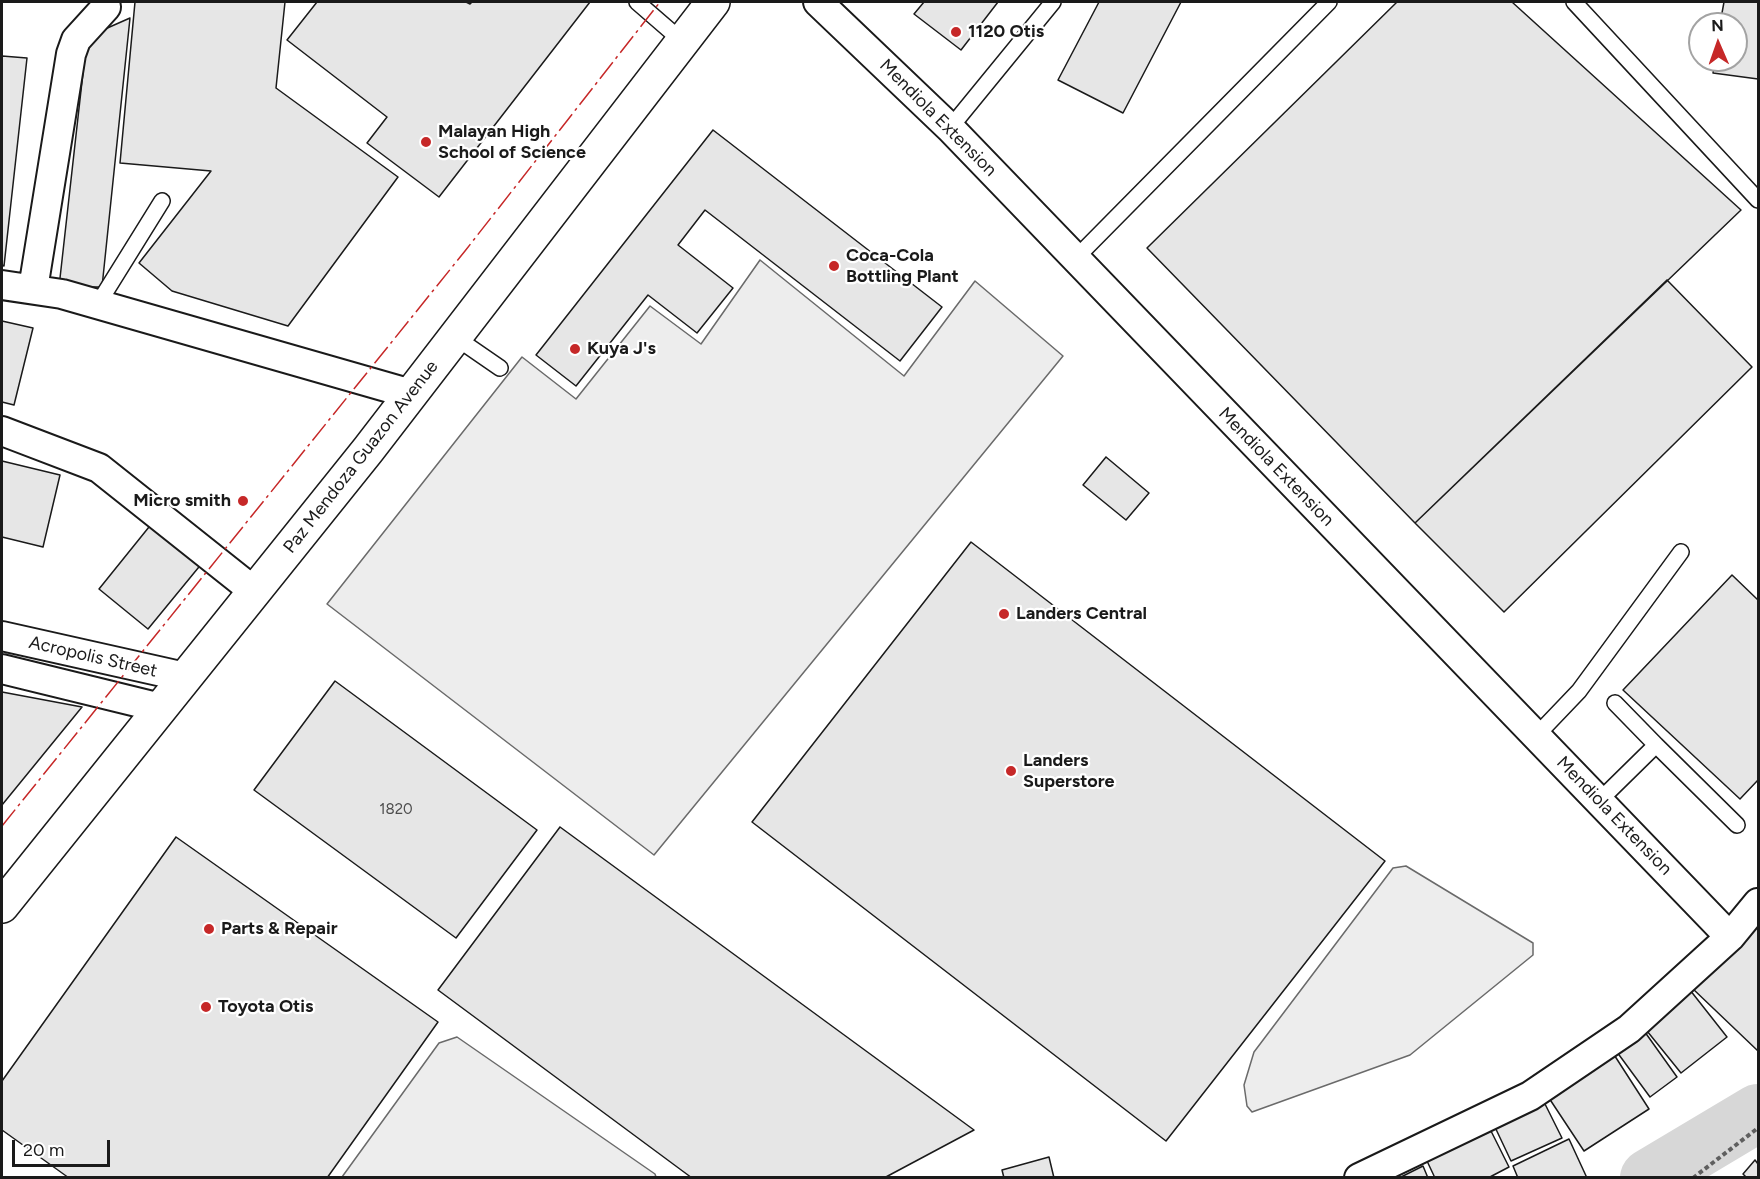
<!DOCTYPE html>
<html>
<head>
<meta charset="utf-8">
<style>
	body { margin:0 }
	#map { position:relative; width:1760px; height:1179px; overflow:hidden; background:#fff; font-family:Figtree,sans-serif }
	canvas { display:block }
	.frame { position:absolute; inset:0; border:3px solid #1a1a1a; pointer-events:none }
	.north { position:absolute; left:1688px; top:12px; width:60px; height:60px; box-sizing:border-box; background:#fff; border:2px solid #a3a3a3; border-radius:50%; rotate:358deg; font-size:16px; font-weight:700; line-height:24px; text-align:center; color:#1a1a1a }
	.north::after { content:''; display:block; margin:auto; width:21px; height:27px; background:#c62828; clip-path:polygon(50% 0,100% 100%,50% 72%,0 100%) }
	.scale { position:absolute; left:12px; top:1140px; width:98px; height:27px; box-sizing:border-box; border:3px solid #1a1a1a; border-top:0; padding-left:8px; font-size:18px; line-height:21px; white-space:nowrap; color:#1a1a1a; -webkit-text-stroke:4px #fff; paint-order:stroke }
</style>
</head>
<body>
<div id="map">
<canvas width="1760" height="1179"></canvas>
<div class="frame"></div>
<div class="north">N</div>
<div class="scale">20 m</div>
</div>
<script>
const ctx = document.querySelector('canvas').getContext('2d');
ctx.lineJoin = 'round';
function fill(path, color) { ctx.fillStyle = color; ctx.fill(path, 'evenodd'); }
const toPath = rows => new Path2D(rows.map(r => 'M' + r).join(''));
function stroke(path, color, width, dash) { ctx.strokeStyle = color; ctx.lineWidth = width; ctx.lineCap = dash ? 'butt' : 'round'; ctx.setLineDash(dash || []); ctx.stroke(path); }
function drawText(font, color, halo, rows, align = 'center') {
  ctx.font = font + ' Figtree,sans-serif'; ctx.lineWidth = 4.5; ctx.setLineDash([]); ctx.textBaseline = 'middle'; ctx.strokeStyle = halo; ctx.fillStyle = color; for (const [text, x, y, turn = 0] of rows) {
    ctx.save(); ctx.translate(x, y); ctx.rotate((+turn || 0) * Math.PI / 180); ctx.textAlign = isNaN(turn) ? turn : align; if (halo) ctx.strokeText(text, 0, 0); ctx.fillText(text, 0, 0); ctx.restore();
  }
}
const built = toPath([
	[760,260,904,376,975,281,1063,356,654,855,327,604,522,357,576,399,650,306,701,344,760,260],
	[1406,866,1533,943,1533,955,1410,1055,1252,1112,1247,1106,1244,1085,1254,1052,1393,868,1406,866],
	[457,1037,655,1174,656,1177,342,1177,439,1043,457,1037]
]);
fill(built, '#ededed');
stroke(built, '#6a6a6a', 1.5);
stroke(toPath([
	[1649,1178,1758,1113]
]), '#d7d7d7', 58);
const building = toPath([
	[135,2,285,2,276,88,398,177,288,326,172,291,139,263,211,171,120,163,135,2],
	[317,2,466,2,470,4,472,2,590,2,439,197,367,143,387,117,287,40,317,2],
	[924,2,998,2,961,50,914,14,924,2],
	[1099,2,1181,2,1123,113,1058,80,1099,2],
	[1397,2,1512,2,1741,210,1415,523,1147,248,1397,2],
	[1724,2,1758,2,1758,79,1713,73,1715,60,1736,60,1736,24,1720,24,1724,2],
	[130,18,102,287,59,287,87,37,130,18],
	[2,56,27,58,4,266,2,265,2,56],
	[713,130,942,307,900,361,705,210,678,245,733,288,697,333,648,295,576,386,536,355,713,130],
	[1667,280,1752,367,1504,612,1415,523,1667,280],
	[2,321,33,328,14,405,2,402,2,321],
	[1106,457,1149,493,1126,520,1083,485,1106,457],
	[2,461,60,475,43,547,2,537,2,461],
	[153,522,203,562,148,629,99,589,153,522],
	[971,542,1385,861,1166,1141,752,822,971,542],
	[1732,575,1758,600,1758,780,1740,799,1623,690,1732,575],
	[335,681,537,830,456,938,254,790,335,681],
	[2,692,82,707,2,805,2,692],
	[560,827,974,1130,884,1178,692,1178,438,990,560,827],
	[176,837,438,1022,327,1178,69,1178,2,1130,2,1081,176,837],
	[1758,920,1758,1051,1692,988,1758,920],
	[1690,990,1727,1037,1681,1073,1643,1026,1690,990],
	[1642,1028,1677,1077,1650,1097,1614,1048,1642,1028],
	[1611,1050,1649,1109,1584,1151,1545,1092,1611,1050],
	[1544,1102,1562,1138,1511,1161,1494,1125,1544,1102],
	[1491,1131,1509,1167,1488,1178,1435,1178,1427,1161,1491,1131],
	[1569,1139,1587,1178,1518,1178,1513,1166,1569,1139],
	[1049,1157,1054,1178,1004,1178,1002,1170,1049,1157],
	[1755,1160,1758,1164,1758,1178,1747,1178,1743,1174,1755,1160],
	[1423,1166,1428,1178,1399,1178,1423,1166]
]);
fill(building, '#e6e6e6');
stroke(building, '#1a1a1a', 1.5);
const service = toPath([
	[637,2,682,41],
	[1574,2,1758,200],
	[950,128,1053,2],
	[1076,258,1329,2],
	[98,304,162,201],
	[455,337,500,368],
	[1536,736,1579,691,1681,552],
	[1656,745,1737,825],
	[1599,801,1656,745,1615,703]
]);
const minor = toPath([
	[818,2,950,128,1730,937],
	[2,285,62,294,411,394],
	[33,289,71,54,76,40,106,7],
	[2,431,99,468,255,592],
	[2,636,185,677],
	[2,669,161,708],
	[1359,1178,1530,1096,1629,1029,1730,937,1758,903]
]);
const secondary = toPath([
	[2,906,368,450,713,2]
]);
stroke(service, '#1a1a1a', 18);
stroke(minor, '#1a1a1a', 32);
stroke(secondary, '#1a1a1a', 36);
stroke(toPath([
	[1693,1178,1758,1128]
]), '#5f5f5f', 4, [4.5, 3]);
stroke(service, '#fff', 15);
stroke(minor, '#fff', 28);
stroke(secondary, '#fff', 33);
stroke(toPath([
	[2,826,465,251,660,2]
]), '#c62828', 1.5, [21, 4.5, 3, 4.5]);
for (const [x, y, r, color] of [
	[956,32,6,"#c62828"],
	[426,142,6,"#c62828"],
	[834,266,6,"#c62828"],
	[575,349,6,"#c62828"],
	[243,501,6,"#c62828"],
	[1004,614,6,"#c62828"],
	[1011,771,6,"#c62828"],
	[209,929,6,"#c62828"],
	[206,1007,6,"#c62828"]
]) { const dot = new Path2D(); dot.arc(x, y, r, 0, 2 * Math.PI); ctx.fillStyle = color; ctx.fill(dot); stroke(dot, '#fff', 2); }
drawText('15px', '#4d4d4d', null, [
	["1820",396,810]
]);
drawText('bold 18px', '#1a1a1a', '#fff', [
	["1120 Otis",968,32],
	["Malayan High",438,132],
	["School of Science",438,153],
	["Coca-Cola",846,256],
	["Bottling Plant",846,277],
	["Kuya J's",587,349],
	["Micro smith",231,501,"right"],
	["Landers Central",1016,614],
	["Landers",1023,761],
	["Superstore",1023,782],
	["Parts & Repair",221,929],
	["Toyota Otis",218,1007]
], 'left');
drawText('18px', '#1a1a1a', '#fff', [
	["Mendiola Extension",938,118,45],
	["Paz Mendoza Guazon Avenue",361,457,-52],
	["Mendiola Extension",1276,467,46],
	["Acropolis Street",93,657,13],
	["Mendiola Extension",1614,816,46]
]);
</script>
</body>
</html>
